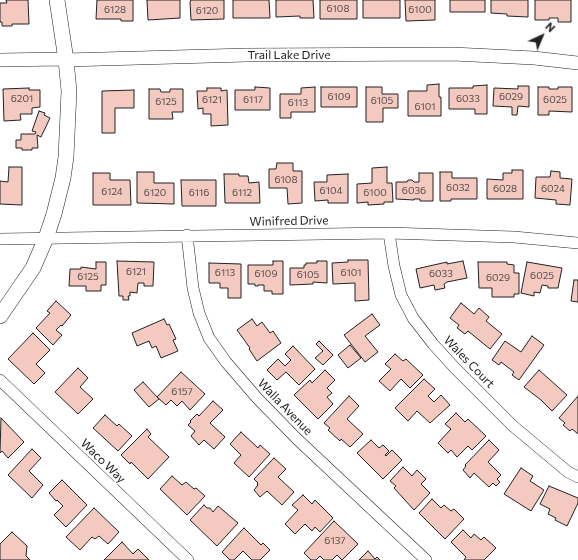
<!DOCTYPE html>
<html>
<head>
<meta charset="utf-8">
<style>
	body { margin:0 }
	#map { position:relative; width:578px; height:560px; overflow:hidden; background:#fff; font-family:Commissioner,sans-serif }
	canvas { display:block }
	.north { position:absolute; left:522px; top:16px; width:40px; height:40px; -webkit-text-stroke:3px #fff; paint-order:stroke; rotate:44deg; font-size:11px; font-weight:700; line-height:16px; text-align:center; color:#222 }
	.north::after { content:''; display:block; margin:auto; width:14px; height:18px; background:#222; clip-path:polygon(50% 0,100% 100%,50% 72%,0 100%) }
</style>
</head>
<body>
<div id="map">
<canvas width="578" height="560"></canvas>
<div class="north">N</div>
</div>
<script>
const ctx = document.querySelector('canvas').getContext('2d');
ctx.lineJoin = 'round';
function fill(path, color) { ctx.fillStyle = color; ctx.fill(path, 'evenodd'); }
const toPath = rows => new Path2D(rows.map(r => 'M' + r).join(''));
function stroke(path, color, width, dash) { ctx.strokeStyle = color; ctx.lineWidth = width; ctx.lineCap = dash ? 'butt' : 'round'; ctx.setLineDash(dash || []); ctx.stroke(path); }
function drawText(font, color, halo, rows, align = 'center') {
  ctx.font = font + ' Commissioner,sans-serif'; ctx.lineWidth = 3; ctx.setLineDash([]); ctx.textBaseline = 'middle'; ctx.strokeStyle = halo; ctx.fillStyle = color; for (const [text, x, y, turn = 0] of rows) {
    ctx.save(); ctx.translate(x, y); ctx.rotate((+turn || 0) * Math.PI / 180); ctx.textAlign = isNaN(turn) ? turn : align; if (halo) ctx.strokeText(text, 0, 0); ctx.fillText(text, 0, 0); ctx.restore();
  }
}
const building = toPath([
	[6,0,28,0,29,24,12,24,12,26,2,26,2,22,0,22,0,3,7,3,6,0],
	[97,0,133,0,133,21,121,21,121,19,96,19,97,0],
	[147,0,180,0,180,18,148,20,147,0],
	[191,0,224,0,224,19,191,20,190,2,191,0],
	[233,0,269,0,270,18,233,18,233,0],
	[276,0,313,0,314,18,300,18,300,16,276,17,276,0],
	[320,0,357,0,357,19,320,19,320,0],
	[363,0,400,0,400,18,363,18,363,0],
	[405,0,435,0,435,20,406,21,405,0],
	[450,0,485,0,485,12,450,12,450,0],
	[491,0,528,0,528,17,507,16,507,14,491,13,491,0],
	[535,0,571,0,571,22,558,22,558,18,549,18,549,20,535,20,535,0],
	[439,84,439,97,441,97,441,116,408,116,408,91,427,91,427,85,439,84],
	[487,85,487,114,475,114,475,109,449,109,449,88,473,88,473,86,487,85],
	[518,86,529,86,529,107,518,106,517,115,512,115,512,107,493,106,494,88,518,89,518,86],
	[255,87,270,88,270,110,235,110,235,90,255,90,255,87],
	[315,87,315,112,291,112,291,118,280,118,280,94,301,94,301,88,315,87],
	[321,87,357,87,357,107,321,107,321,87],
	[366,87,382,87,382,94,398,94,398,108,383,108,383,122,366,122,366,87],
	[538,87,549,87,549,89,558,89,558,87,572,87,572,112,549,111,549,115,538,115,538,87],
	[29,88,29,90,40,90,40,107,32,108,32,114,20,114,21,120,4,121,3,89,29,88],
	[207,88,221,88,221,91,227,90,228,125,211,126,211,114,203,114,203,108,198,109,197,91,207,91,207,88],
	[149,89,160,89,161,92,170,92,170,89,183,89,183,112,172,112,173,119,149,119,149,89],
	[134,90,134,108,115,108,115,133,102,133,102,91,134,90],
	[39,111,45,113,44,115,50,118,41,137,37,135,38,148,32,148,32,150,22,150,22,148,16,148,16,140,21,140,21,134,35,134,36,132,32,131,39,111],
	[277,163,293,163,293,171,302,171,302,203,288,204,287,188,269,188,269,169,276,169,277,163],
	[9,167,22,167,22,205,0,204,0,181,8,182,9,167],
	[387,167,387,183,392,183,393,202,384,202,384,204,368,205,368,202,357,203,357,184,372,183,372,168,387,167],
	[512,170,523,170,523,199,487,199,487,179,503,180,503,173,512,173,512,170],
	[551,171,560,172,560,178,572,179,570,205,556,204,556,200,535,198,536,177,550,177,551,171],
	[137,172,154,172,154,183,174,183,174,204,137,203,137,172],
	[440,172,452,172,452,178,477,178,477,199,451,199,451,201,440,201,440,172],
	[93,173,110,173,110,180,130,180,131,205,93,205,93,173],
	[419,173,433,173,433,201,420,201,420,199,414,199,414,200,396,199,396,182,407,182,408,180,412,180,414,182,419,182,419,173],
	[224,174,239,174,239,176,248,176,249,183,259,182,260,203,225,203,224,174],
	[348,174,348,203,328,203,328,200,315,201,314,182,327,182,327,175,348,174],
	[181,180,216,180,216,206,182,206,181,180],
	[348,260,368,260,369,300,355,301,355,283,333,284,332,263,348,262,348,260],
	[117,261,154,262,153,286,144,286,144,283,138,283,137,293,130,292,130,296,128,296,129,300,123,300,123,296,119,296,117,261],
	[273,261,283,261,283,294,272,294,272,291,264,291,264,285,258,285,258,286,255,286,255,284,248,284,248,265,273,265,273,261],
	[317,261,327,261,327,283,313,282,313,284,290,285,290,268,304,268,304,265,306,265,306,263,317,263,317,261],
	[463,261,467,278,447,282,444,284,445,288,435,290,434,285,420,288,416,269,447,262,447,264,463,261],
	[96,262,106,262,106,285,101,285,101,291,86,291,86,286,69,286,70,269,81,269,81,267,96,269,96,262],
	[478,262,507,262,507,264,514,265,514,273,519,273,519,294,514,294,514,297,492,297,492,288,479,288,478,262],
	[527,262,562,268,558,288,548,288,548,286,542,285,540,293,534,292,534,296,521,293,527,262],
	[209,263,241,264,241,298,228,298,228,288,220,288,220,283,209,283,209,263],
	[574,280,578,280,578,302,571,301,574,280],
	[56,301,71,315,62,326,61,325,56,330,62,335,53,345,36,328,50,313,47,311,56,301],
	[461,303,474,314,479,308,489,317,486,321,502,334,490,349,468,331,465,334,457,328,459,325,450,318,461,303],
	[372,314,380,325,365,336,378,352,365,362,344,335,372,314],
	[164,319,167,325,169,324,176,339,173,340,178,351,161,358,156,346,152,348,149,341,137,346,132,333,164,319],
	[252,319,257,326,262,322,270,333,273,331,281,343,257,361,249,349,250,348,237,330,252,319],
	[33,333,50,350,36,364,45,373,34,384,8,359,33,333],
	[532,336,544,345,519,380,512,375,514,372,501,362,499,365,492,360,505,341,521,352,532,336],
	[319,341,333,355,323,365,315,358,323,351,316,344,319,341],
	[350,345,361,358,348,368,338,355,350,345],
	[293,346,315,369,299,385,286,372,277,380,267,370,278,359,285,366,291,360,285,354,293,346],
	[395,354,403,361,406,359,423,375,410,388,401,379,390,391,379,381,391,369,385,364,395,354],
	[78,368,88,378,80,387,93,399,78,414,55,392,78,368],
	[325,370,335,380,327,388,332,393,327,397,333,404,318,419,294,395,310,380,312,383,325,370],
	[539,370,567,395,552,411,541,400,524,387,539,370],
	[181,372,205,394,190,410,182,401,177,406,171,400,166,405,157,397,181,372],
	[424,379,435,389,428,396,434,402,441,395,450,405,430,423,417,411,408,421,395,408,424,379],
	[143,382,159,399,149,407,134,390,143,382],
	[349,396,359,406,347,419,363,434,350,447,341,439,340,441,328,430,330,428,324,423,349,396],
	[578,396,578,434,572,429,570,431,563,425,565,423,559,418,578,396],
	[213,401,223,410,210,423,225,437,214,449,204,440,199,445,191,436,195,431,188,425,191,422,190,421,197,414,199,416,213,401],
	[456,413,465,422,468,419,486,436,472,450,468,446,457,457,451,450,448,453,438,443,451,429,445,424,456,413],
	[105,415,117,426,119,424,132,436,118,451,93,428,105,415],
	[1,418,24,442,8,458,2,451,0,453,1,418],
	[147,429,151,434,148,437,169,457,148,479,131,462,130,464,121,455,147,429],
	[241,432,258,448,260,445,270,454,249,477,234,463,241,455,230,444,241,432],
	[371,440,379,448,383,445,389,451,385,455,386,456,392,450,402,460,383,479,357,453,371,440],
	[489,440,499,450,488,462,501,475,497,479,500,482,496,486,493,483,489,487,474,473,470,478,463,470,466,466,465,465,489,440],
	[32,449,41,458,29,471,43,485,32,498,8,475,32,449],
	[274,458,286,469,278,477,294,492,282,505,267,491,260,497,254,490,258,485,257,484,258,483,254,479,274,458],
	[403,467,412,476,417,470,426,479,421,484,430,493,414,510,394,488,396,486,390,481,403,467],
	[521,468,533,476,530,481,544,490,531,511,504,494,521,468],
	[172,476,182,485,186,482,194,489,196,488,205,496,187,515,160,489,172,476],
	[62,480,87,505,66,527,54,515,63,506,57,500,56,501,49,493,62,480],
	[549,486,578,498,578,503,567,526,555,520,556,518,548,514,550,509,540,504,549,486],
	[303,495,312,504,315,500,333,518,320,532,315,527,312,531,305,524,295,534,285,524,298,510,292,505,303,495],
	[432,499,441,508,444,505,451,511,454,509,464,519,445,539,419,513,432,499],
	[204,505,207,508,210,508,213,512,218,506,238,523,217,546,190,520,204,505],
	[94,508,119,532,108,544,99,536,95,539,92,537,80,550,66,537,94,508],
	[334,521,358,544,342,560,337,555,332,560,324,560,320,556,316,560,311,560,304,553,334,521],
	[244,528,261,545,263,543,270,550,260,560,252,560,243,551,234,560,230,560,222,552,244,528],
	[463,530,471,538,474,534,481,540,484,537,496,548,484,560,464,560,466,557,451,542,463,530],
	[12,532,27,546,26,556,30,560,0,560,0,544,12,532],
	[122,542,133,554,138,549,149,560,104,560,122,542],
	[368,551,375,559,377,557,380,560,359,560,368,551]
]);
fill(building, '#f3c9c0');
stroke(building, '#222', 1);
const minor = toPath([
	[389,233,394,266,401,295,413,318,433,344,454,367,513,426,568,472,578,477],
	[187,235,193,288,199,313,209,338,226,362,257,398,297,439,426,560],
	[0,239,389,233,514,237,578,243],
	[0,380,188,560]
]);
const tertiary = toPath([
	[0,60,61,59,66,60,247,55,453,54,534,58,578,63]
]);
const secondary = toPath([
	[0,316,33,268,46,238,54,214,63,178,66,157,69,91,66,60,57,0]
]);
stroke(minor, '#222', 12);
stroke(tertiary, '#222', 14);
stroke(secondary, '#222', 16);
stroke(minor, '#fff', 11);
stroke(tertiary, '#fff', 13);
stroke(secondary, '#fff', 15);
drawText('10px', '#564c4a', null, [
	["6108",338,9],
	["6128",115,10],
	["6100",420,10],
	["6120",207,11],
	["6109",339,97],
	["6029",511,97],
	["6201",22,99],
	["6033",468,99],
	["6121",212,100],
	["6117",253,100],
	["6025",555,100],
	["6105",382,101],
	["6125",166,102],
	["6113",298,103],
	["6101",425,107],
	["6108",286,180],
	["6032",458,188],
	["6028",505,189],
	["6024",553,189],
	["6104",331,191],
	["6036",414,191],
	["6124",112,192],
	["6120",155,193],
	["6116",199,193],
	["6112",242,193],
	["6100",375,193],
	["6121",136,272],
	["6113",225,273],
	["6101",351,273],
	["6109",266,274],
	["6033",441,274],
	["6105",308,275],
	["6025",542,276],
	["6125",88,277],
	["6029",498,278],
	["6157",182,392],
	["6137",335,541]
]);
drawText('12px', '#222', '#fff', [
	["Trail Lake Drive",289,55],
	["Winifred Drive",289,221,-1],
	["Wales Court",469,362,46],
	["Walla Avenue",285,407,46],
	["Waco Way",103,461,44]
]);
</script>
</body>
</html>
